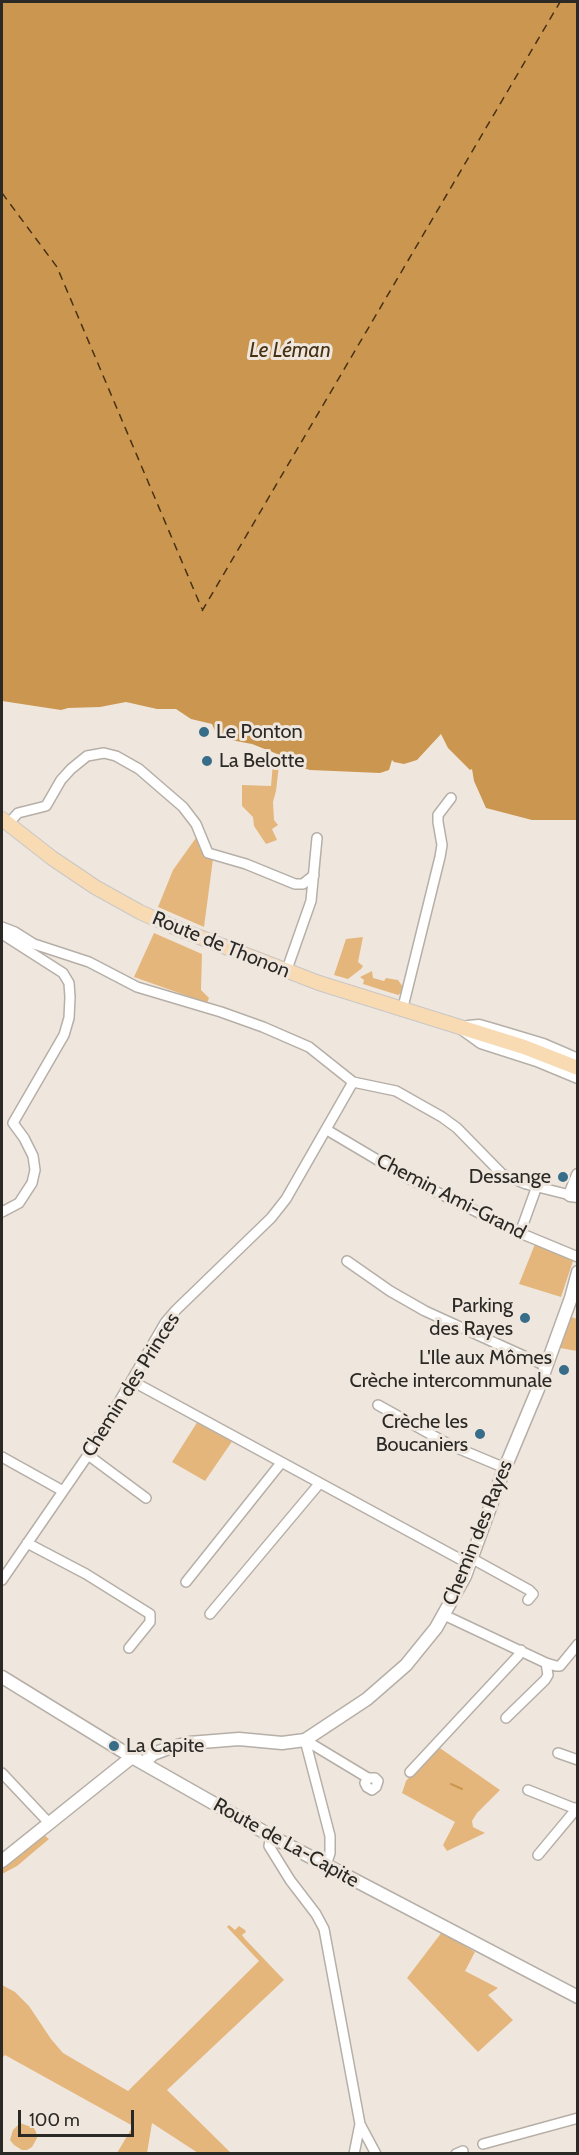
<!DOCTYPE html>
<html>
<head>
<meta charset="utf-8">
<style>
	body { margin:0 }
	#map { position:relative; width:579px; height:2155px; overflow:hidden; background:#efe7de; font-family:Cabin,sans-serif }
	canvas { display:block }
	.frame { position:absolute; inset:0; border:3px solid #2b2925; pointer-events:none }
	.scale { position:absolute; left:18px; top:2110px; width:116px; height:27px; box-sizing:border-box; border:3px solid #2b2925; border-top:0; padding-left:8px; font-size:18px; line-height:21px; white-space:nowrap; color:#2b2925; -webkit-text-stroke:4px #efe7de; paint-order:stroke }
</style>
</head>
<body>
<div id="map">
<canvas width="579" height="2155"></canvas>
<div class="frame"></div>
<div class="scale">100 m</div>
</div>
<script>
const ctx = document.querySelector('canvas').getContext('2d');
ctx.lineJoin = 'round';
function fill(path, color) { ctx.fillStyle = color; ctx.fill(path, 'evenodd'); }
const toPath = rows => new Path2D(rows.map(r => 'M' + r).join(''));
function stroke(path, color, width, dash) { ctx.strokeStyle = color; ctx.lineWidth = width; ctx.lineCap = dash ? 'butt' : 'round'; ctx.setLineDash(dash || []); ctx.stroke(path); }
function drawText(font, color, halo, rows, align = 'center') {
  ctx.font = font + ' Cabin,sans-serif'; ctx.lineWidth = 6; ctx.setLineDash([]); ctx.textBaseline = 'middle'; ctx.strokeStyle = halo; ctx.fillStyle = color; for (const [text, x, y, turn = 0] of rows) {
    ctx.save(); ctx.translate(x, y); ctx.rotate((+turn || 0) * Math.PI / 180); ctx.textAlign = isNaN(turn) ? turn : align; if (halo) ctx.strokeText(text, 0, 0); ctx.fillText(text, 0, 0); ctx.restore();
  }
}
fill(toPath([
	[273,762,279,765,276,791,273,802,274,820,278,825,272,829,277,840,266,844,254,826,253,817,242,806,242,785,271,786],
	[198,835,213,859,204,927,158,907,173,870],
	[154,933,202,954,201,990,209,998,207,1003,134,977],
	[363,937,358,962,363,966,361,969,348,979,334,975,346,939],
	[372,971,373,978,384,981,386,978,398,980,403,987,401,993,398,995,363,984,364,980,360,977],
	[535,1244,573,1261,561,1297,519,1284],
	[571,1317,577,1319,577,1351,560,1348],
	[198,1421,233,1440,205,1481,172,1462],
	[437,1746,500,1790,477,1813,472,1821,473,1827,485,1833,447,1851,443,1845,455,1822,402,1793,406,1781],
	[44,1835,49,1839,17,1866,2,1874,2,1866,15,1858],
	[229,1925,235,1930,239,1926,245,1930,246,1932,242,1935,245,1939,284,1980,167,2090,231,2153,198,2153,152,2123,147,2153,117,2153,133,2126,5,2055,2,2058,2,1985,15,1992,29,2006,51,2039,63,2053,128,2091,259,1961,227,1927],
	[442,1932,475,1952,465,1971,498,1988,488,1995,513,2020,478,2052,407,1978],
	[20,2123,34,2128,36,2132,37,2138,32,2147,27,2150,22,2150,14,2145,10,2140,13,2130]
]), '#e5b67b');
fill(toPath([
	[2,2,577,2,577,820,532,820,486,808,474,781,472,769,470,770,448,748,441,734,417,760,404,764,394,762,392,760,389,770,380,773,310,770,289,764,290,759,252,744,215,737,216,733,212,724,191,719,176,709,157,709,126,702,100,707,68,708,61,710,2,701]
]), '#cb964f');
stroke(toPath([
	[451,1784,462,1789]
]), '#cb964f', 2);
stroke(toPath([
	[2,193,57,267,202,609],
	[202,611,560,2]
]), '#483113', 1.5, [8, 6]);
const street = toPath([
	[8,824,18,813,46,806,61,780,71,769,87,756,104,753,116,756,139,769,183,807,196,824,208,853,246,864,295,884,303,884,314,875],
	[2,927,15,932,34,944,89,962,137,987,221,1012,263,1027,309,1047,353,1082,396,1091,442,1117,457,1128,502,1174,526,1184,570,1195],
	[2,934,63,973,69,983,70,997,69,1018,64,1035,13,1123,24,1138,33,1156,35,1170,32,1183,19,1203,2,1212],
	[286,972,311,901,317,838],
	[402,1011,440,857,442,845,438,822,438,815,451,798],
	[327,1130,408,1178,520,1233,578,1257],
	[520,1233,537,1186],
	[347,1261,390,1291,425,1311,546,1366],
	[132,1381,469,1564],
	[378,1405,450,1445,505,1468],
	[88,1455,146,1498],
	[2,1457,63,1491],
	[27,1543,86,1574,150,1614,150,1622,129,1648],
	[471,1558,529,1590,533,1594,528,1600],
	[2,1580,88,1455,165,1323,176,1310,271,1218,286,1199,353,1082],
	[186,1582,281,1463],
	[210,1614,319,1484],
	[444,1615,546,1663],
	[506,1718,545,1680,548,1675,546,1663,556,1666,560,1666,578,1644],
	[305,1740,330,1836,330,1853,326,1865],
	[305,1740,368,1778,375,1778,378,1781,376,1787,372,1790,367,1787,365,1783,368,1778],
	[558,1753,578,1760],
	[410,1772,518,1656,521,1650],
	[2,1773,50,1824],
	[528,1790,576,1809],
	[271,1836,269,1846,290,1880,316,1914,324,1929,360,2124,354,2154],
	[538,1855,578,1807],
	[360,2124,376,2154],
	[483,2144,578,2118],
	[456,2154,463,2151]
]);
const secondary = toPath([
	[468,1027,479,1026,493,1030,543,1045,578,1060],
	[463,1029,481,1042,537,1060,578,1077],
	[578,1175,570,1195,578,1196],
	[2,1677,132,1757,280,1841,578,1997],
	[144,1763,153,1754,169,1748,189,1743,239,1739,282,1743,305,1740,367,1699,406,1665,436,1628,465,1576,502,1475,538,1389,571,1298,578,1272],
	[2,1861,132,1757]
]);
const primary = toPath([
	[2,819,52,858,95,887,140,912,176,928,319,983,524,1047,578,1068]
]);
stroke(street, '#b6afa7', 12);
stroke(secondary, '#b6afa7', 15);
stroke(primary, '#c8c7c6', 16);
stroke(street, '#fff', 9);
stroke(secondary, '#fff', 12);
stroke(primary, '#f8dab3', 14);
for (const [x, y, r, color] of [
	[204,732,6,"#376d88"],
	[207,761,6,"#376d88"],
	[563,1177,6,"#376d88"],
	[525,1318,6,"#376d88"],
	[564,1370,6,"#376d88"],
	[480,1434,6,"#376d88"],
	[114,1746,6,"#376d88"]
]) { const dot = new Path2D(); dot.arc(x, y, r, 0, 2 * Math.PI); ctx.fillStyle = color; ctx.fill(dot); stroke(dot, '#efe7de', 2); }
drawText('20px', '#2b2925', '#efe7de', [
	["Le Ponton",216,732,"left"],
	["La Belotte",219,761,"left"],
	["Dessange",551,1177],
	["Parking",513,1306],
	["des Rayes",513,1329],
	["L'Ile aux Mômes",552,1358],
	["Crèche intercommunale",552,1381],
	["Crèche les",468,1422],
	["Boucaniers",468,1445],
	["La Capite",126,1746,"left"]
], 'right');
drawText('20px', '#2b2925', '#efe7de', [
	["Route de Thonon",221,945,22],
	["Chemin Ami-Grand",451,1197,27],
	["Chemin des Princes",131,1385,-58],
	["Chemin des Rayes",478,1533,-68],
	["Route de La-Capite",286,1843,29]
]);
drawText('italic 21px', '#483113', '#efe7de', [
	["Le Léman",290,351]
]);
</script>
</body>
</html>
